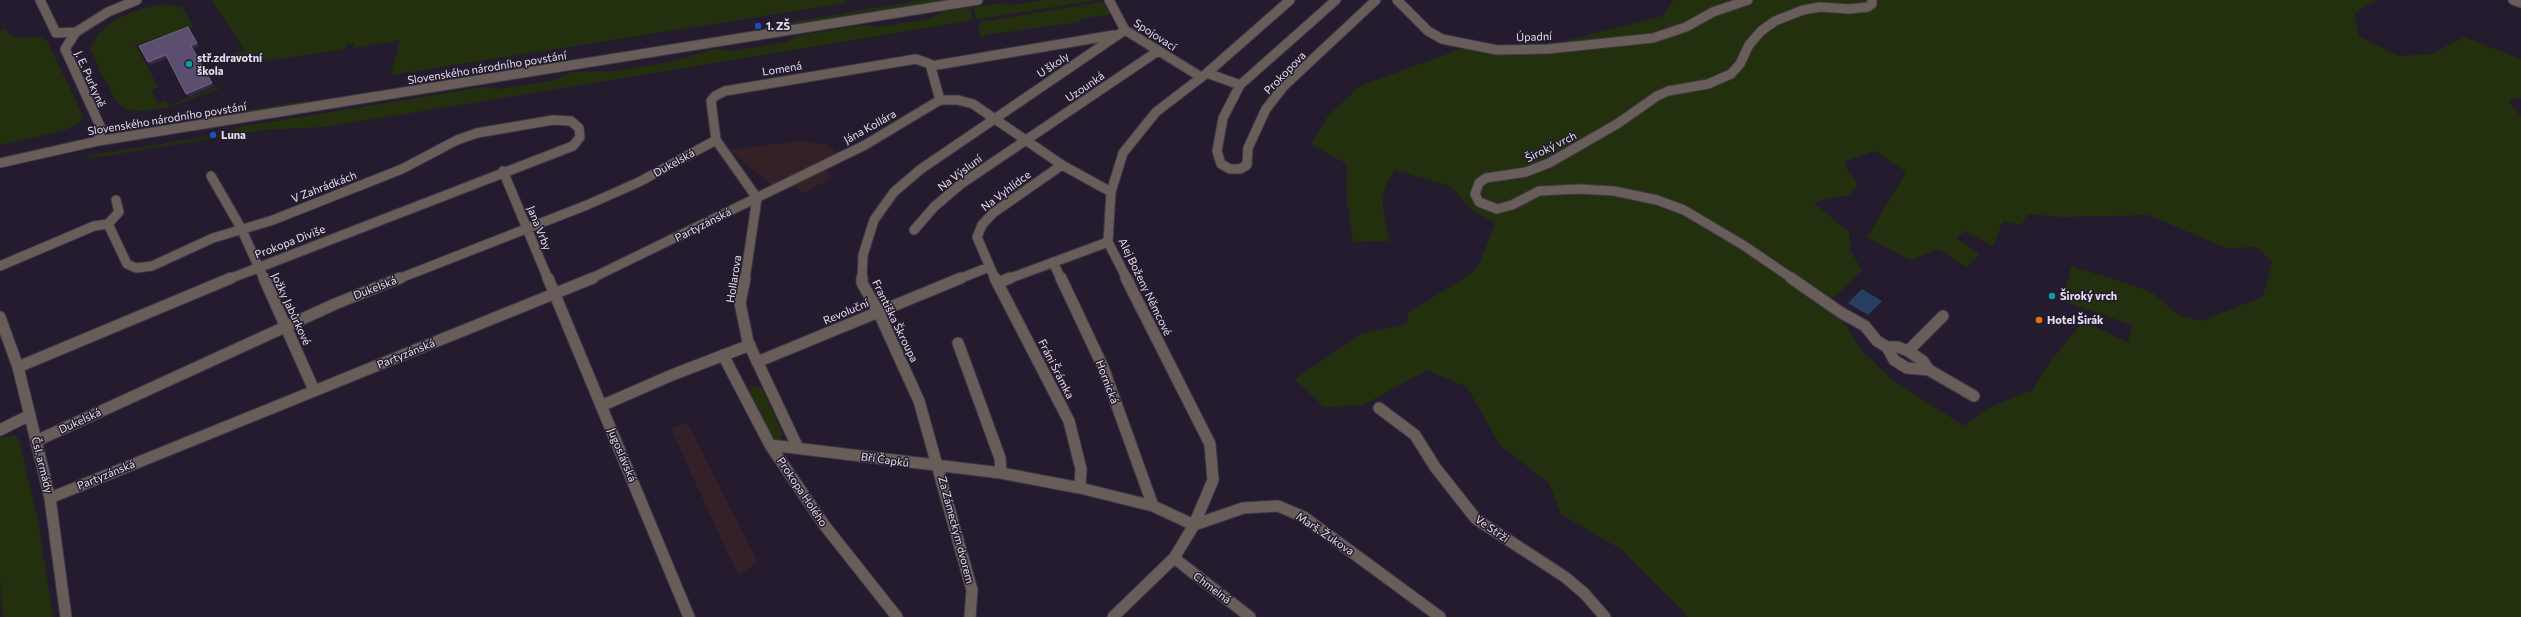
<!DOCTYPE html>
<html>
<head>
<meta charset="utf-8">
<style>
	body { margin:0 }
	canvas { display:block; background:#241c2e }
</style>
</head>
<body>
<canvas width="2521" height="617"></canvas>
<script>
const ctx = document.querySelector('canvas').getContext('2d');
ctx.lineJoin = 'round';
function fill(path, color) { ctx.fillStyle = color; ctx.fill(path, 'evenodd'); }
const toPath = rows => new Path2D(rows.map(r => 'M' + r).join(''));
function stroke(path, color, width, dash) { ctx.strokeStyle = color; ctx.lineWidth = width; ctx.lineCap = dash ? 'butt' : 'round'; ctx.setLineDash(dash || []); ctx.stroke(path); }
function drawText(font, color, halo, rows, align = 'center') {
  ctx.font = font + ' Commissioner,sans-serif'; ctx.lineWidth = 3; ctx.setLineDash([]); ctx.textBaseline = 'middle'; ctx.strokeStyle = halo; ctx.fillStyle = color; for (const [text, x, y, turn = 0] of rows) {
    ctx.save(); ctx.translate(x, y); ctx.rotate((+turn || 0) * Math.PI / 180); ctx.textAlign = isNaN(turn) ? turn : align; if (halo) ctx.strokeText(text, 0, 0); ctx.fillText(text, 0, 0); ctx.restore();
  }
}
fill(toPath([
	[800,141,828,145,840,160,825,169,831,178,803,193,793,184,778,190,729,150],
	[687,422,758,563,738,575,671,429]
]), '#342128');
fill(toPath([
	[212,0,846,0,846,3,391,75,400,40,353,48,354,43,347,44,346,49,258,62,239,59,233,53,245,51],
	[921,0,945,0,794,25,786,23],
	[1042,0,1097,0,980,19,976,18,974,7,1003,3,1012,5],
	[1674,0,2377,0,2354,13,2359,36,2398,56,2432,54,2464,37,2521,59,2521,98,2508,100,2521,117,2521,617,1688,617,1622,550,1561,514,1549,483,1500,445,1467,387,1427,370,1363,405,1324,407,1295,379,1361,334,1407,324,1408,313,1471,274,1479,265,1495,223,1473,211,1450,186,1395,170,1387,183,1383,196,1383,208,1389,241,1353,242,1347,202,1347,164,1311,144,1328,116,1360,86,1461,49,1494,53,1527,54,1560,42,1663,16],
	[1875,151,1906,172,1867,237,1910,260,1939,249,1966,267,1979,254,1956,238,1965,231,1993,246,2003,221,2021,225,2028,214,2062,217,2148,215,2227,248,2256,247,2272,262,2263,297,2201,321,2180,316,2155,295,2141,288,2071,266,2063,301,2132,325,2128,343,2084,321,2050,361,2033,390,1990,407,1964,426,1892,380,1862,351,1830,301,1862,270,1851,252,1849,232,1813,202,1849,195,1858,183,1848,171,1845,161],
	[1101,2,1105,3,1110,14,1080,19,1079,22,985,35,981,39,978,25,981,22],
	[165,4,182,7,194,28,164,39,161,36,134,46,137,47,158,87,151,90,155,96,150,98,155,97,158,104,165,101,168,106,218,86,219,89,167,108,142,111,126,109,117,102,101,72,97,72,100,69,91,50,92,44,102,30,120,17,145,8],
	[970,7,972,19,969,21,325,127,263,130,92,158,87,156,222,134,240,127,484,87,499,89,556,80,572,72,614,71,670,62,715,49,732,51,787,42,796,36,864,25,879,27,932,18,945,11],
	[5,29,12,37,39,37,47,41,83,116,80,121,74,126,62,131,0,145,0,31],
	[308,100,308,103,244,114,229,113],
	[752,386,762,388,783,435,780,441,774,439,749,396],
	[15,435,19,440,38,521,53,617,3,617,0,578,0,438]
]), '#22300d');
fill(toPath([
	[1862,289,1882,301,1868,315,1848,303]
]), '#273f61');
const minorFar1 = toPath([
	[40,0,56,33,76,32],
	[1109,0,1125,30,1201,77],
	[1336,0,1240,85,1223,118,1217,151,1221,164,1230,169,1240,169,1247,165,1248,148,1266,109,1284,86,1376,0],
	[1397,0,1428,31,1442,39,1497,50,1548,49,1653,38,1686,27,1713,12,1748,0],
	[2513,0,2521,3],
	[931,66,1114,35],
	[1207,73,1240,85],
	[98,141,101,128,65,49,76,32,108,12,137,0],
	[0,163,98,141,978,0],
	[503,171,548,279],
	[211,176,241,228,264,279],
	[757,198,716,140,711,101,715,96,725,91,916,59,930,64,940,100],
	[116,200,119,212,108,224,127,264,136,268,152,266,213,238,273,220,402,169,457,140,477,133,553,120,571,121,579,128,580,137,573,146,229,279],
	[914,230,934,207,961,184,1158,51],
	[1053,262,1061,279],
	[0,266,94,226,108,224],
	[398,279,587,205,639,182,716,140],
	[590,279,865,145,940,100,958,100,973,104,1062,165,1111,192],
	[745,279,757,198],
	[862,279,863,255,874,220,894,192,921,169,1125,30],
	[959,279,989,267],
	[995,279,977,237,982,225,993,213,1062,165],
	[1008,279,1108,242],
	[1127,279,1108,242,1111,192,1123,153,1156,112,1207,73,1290,0],
	[1793,279,1743,245,1684,210,1657,200,1614,191,1579,189,1539,191,1512,205,1497,209,1479,202,1475,194,1479,183,1486,178,1526,172,1549,163,1617,124,1657,96,1668,91,1708,84,1731,74,1740,64,1749,45,1761,31,1775,21,1803,10,1820,7,1849,9,1868,7,1872,4,1872,0]
]);
const minor = toPath([
	[264,278,314,390],
	[548,278,689,617],
	[745,278,740,303,748,342,798,448],
	[862,278,862,283,878,311,919,401,972,590,970,617],
	[995,278,1069,421,1081,469,1080,488],
	[1061,278,1103,367,1153,506],
	[1791,278,1840,312,1865,326,1877,341,1887,347,1894,360,1907,368,1929,370,1974,396],
	[998,283,1010,278],
	[0,317,18,367,50,498,66,617],
	[958,343,1000,458,1001,473],
	[1887,347,1898,347,1908,351,1923,361,1929,370],
	[1908,351,1943,316],
	[723,355,770,445,825,526,897,617],
	[757,362,961,278],
	[18,367,231,278],
	[601,406,672,375,750,345],
	[1379,408,1415,435,1435,467,1476,519,1565,577,1584,593,1605,617],
	[0,430,30,415],
	[36,441,335,304,400,278],
	[770,445,1001,473,1080,488,1153,506,1194,525],
	[50,498,593,278],
	[1194,525,1243,508,1278,506,1304,517,1440,617],
	[1174,558,1250,617],
	[1113,617,1174,558,1194,525,1213,480,1210,444,1126,278]
]);
stroke(minorFar1, '#3f3749', 11);
stroke(minor, '#3f3749', 13);
stroke(minorFar1, '#685d58', 9);
stroke(minor, '#685d58', 11);
fill(toPath([
	[188,27,199,46,193,49,214,86,189,97,186,94],
	[166,55,168,58,150,65,148,62]
]), '#352845');
const building = toPath([
	[188,27,197,43,191,46,212,83,186,94,166,55,148,62,139,46,188,27]
]);
fill(building, '#5c4e6f');
stroke(building, '#716482', 1);
for (const [x, y, r, color] of [
	[758,26,4,"#1a4fb4"],
	[189,64,4,"#0f9aa8"],
	[213,135,4,"#1a4fb4"],
	[2052,296,4,"#0f9aa8"],
	[2039,320,4,"#e8710a"]
]) { const dot = new Path2D(); dot.arc(x, y, r, 0, 2 * Math.PI); ctx.fillStyle = color; ctx.fill(dot); stroke(dot, '#241c2e', 1.5); }
drawText('bold 11px', '#e4dfec', '#241c2e', [
	["1. ZŠ",766,26],
	["stř.zdravotní",197,58],
	["škola",197,71],
	["Luna",221,135],
	["Široký vrch",2060,296],
	["Hotel Širák",2047,320]
], 'left');
drawText('11px', '#e4dfec', '#241c2e', [
	["Spojovací",1155,35,33],
	["Úpadní",1534,37,-2],
	["U školy",1053,65,-34],
	["Slovenského národního povstání",487,68,-9],
	["Lomená",782,69,-9],
	["Prokopova",1285,73,-46],
	["J. E. Purkyně",90,79,66],
	["Uzounká",1085,87,-34],
	["Slovenského národního povstání",167,119,-9],
	["Jána Kollára",870,127,-29],
	["Široký vrch",1551,147,-26],
	["Dukelská",674,163,-29],
	["Na Výsluní",960,173,-37],
	["V Zahrádkách",324,187,-21],
	["Na Vyhlídce",1006,191,-37],
	["Partyzánská",703,225,-27],
	["Jana Vrby",539,228,68],
	["Prokopa Diviše",290,242,-21],
	["Hollarova",734,279,-81],
	["Alej Boženy Němcové",1145,287,64],
	["Dukelská",375,288,-21],
	["Jožky Jabůrkové",291,309,65],
	["Revoluční",846,312,-23],
	["Františka Škroupa",895,321,64],
	["Partyzánská",406,354,-22],
	["Fráni Šrámka",1056,369,63],
	["Hornická",1107,382,69],
	["Dukelská",80,421,-25],
	["Jugoslávská",622,455,67],
	["Bří Čapků",885,460,8],
	["Čsl. armády",42,465,76],
	["Partyzánská",106,475,-22],
	["Prokopa Holého",802,492,56],
	["Ve Strži",1492,529,35],
	["Za Zámeckým dvorem",956,530,75],
	["Marš. Žukova",1325,534,34],
	["Chmelná",1212,588,37]
]);
</script>
</body>
</html>
